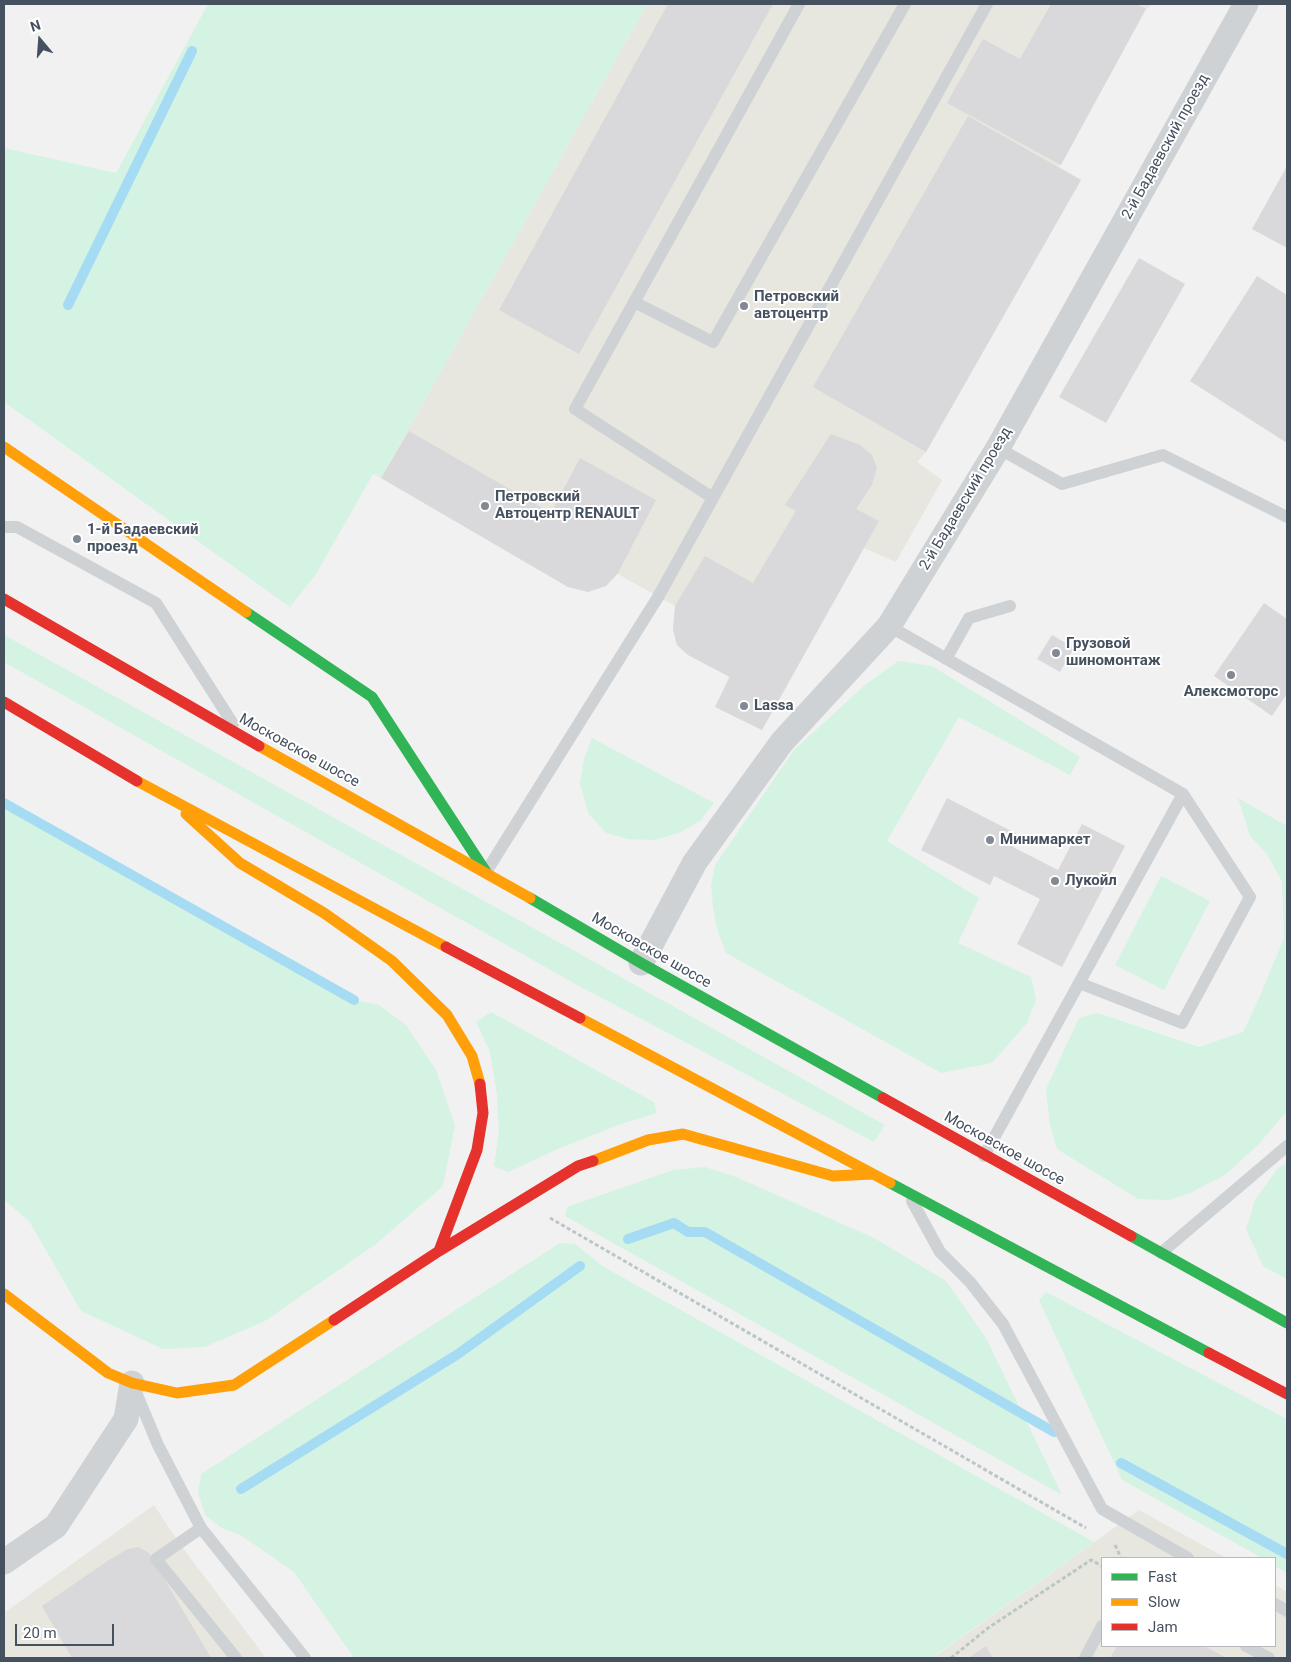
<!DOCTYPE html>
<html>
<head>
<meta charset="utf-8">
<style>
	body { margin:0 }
	#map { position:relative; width:1291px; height:1662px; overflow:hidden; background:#f2f1f1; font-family:Roboto,sans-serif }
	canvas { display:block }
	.frame { position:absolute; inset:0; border:5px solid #465160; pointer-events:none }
	.legend { position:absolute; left:1101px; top:1557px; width:175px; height:90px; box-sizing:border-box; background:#fff; border:1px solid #b5b9bf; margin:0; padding:6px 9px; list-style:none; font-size:15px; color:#465160 }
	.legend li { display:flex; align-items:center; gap:10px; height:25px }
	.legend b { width:25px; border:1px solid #b5b9bf }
	.north { position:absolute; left:15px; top:15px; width:50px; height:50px; -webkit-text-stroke:4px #fff; paint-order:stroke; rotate:342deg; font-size:14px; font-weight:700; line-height:20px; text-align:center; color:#465160 }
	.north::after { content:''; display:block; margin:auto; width:18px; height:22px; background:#465160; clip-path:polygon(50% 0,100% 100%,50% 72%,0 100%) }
	.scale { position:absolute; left:15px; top:1624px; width:99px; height:22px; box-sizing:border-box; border:2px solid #465160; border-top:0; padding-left:6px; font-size:15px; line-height:18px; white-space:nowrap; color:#465160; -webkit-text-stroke:4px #fff; paint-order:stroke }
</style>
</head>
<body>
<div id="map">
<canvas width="1291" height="1662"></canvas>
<div class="frame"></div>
<ul class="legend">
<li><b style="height:6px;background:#30b455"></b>Fast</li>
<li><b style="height:6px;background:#ff9f0a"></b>Slow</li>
<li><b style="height:6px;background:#e5322d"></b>Jam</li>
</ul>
<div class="north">N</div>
<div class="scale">20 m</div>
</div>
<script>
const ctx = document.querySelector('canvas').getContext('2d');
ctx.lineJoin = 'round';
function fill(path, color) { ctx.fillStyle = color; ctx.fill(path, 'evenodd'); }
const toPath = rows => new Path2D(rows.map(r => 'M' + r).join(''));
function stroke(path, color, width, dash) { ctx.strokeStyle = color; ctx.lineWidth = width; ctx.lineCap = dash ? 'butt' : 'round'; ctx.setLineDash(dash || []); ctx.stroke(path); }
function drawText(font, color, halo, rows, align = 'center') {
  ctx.font = font + ' Roboto,sans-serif'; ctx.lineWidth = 4; ctx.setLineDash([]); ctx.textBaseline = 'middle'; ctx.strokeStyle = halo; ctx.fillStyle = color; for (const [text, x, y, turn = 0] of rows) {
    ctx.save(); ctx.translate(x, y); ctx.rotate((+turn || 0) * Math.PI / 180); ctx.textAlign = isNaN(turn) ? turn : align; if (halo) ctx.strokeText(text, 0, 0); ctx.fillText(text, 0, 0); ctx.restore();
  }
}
fill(toPath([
	[647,4,1154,4,1146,9,1059,167,1081,180,926,452,917,462,942,480,896,562,864,548,762,730,715,707,729,677,688,655,677,645,673,630,675,606,618,574,606,586,588,592,568,587,381,478],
	[154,1505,179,1543,266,1658,4,1658,4,1613],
	[1139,1510,1226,1558,1102,1558,1102,1646,1275,1646,1275,1585,1287,1592,1287,1658,933,1658]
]), '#e7e6df');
fill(toPath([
	[208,4,647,4,381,478,373,474,316,574,290,607,4,402,4,148,116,173],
	[4,635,562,944,885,1125,874,1142,579,986,4,662],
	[898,661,932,666,1080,757,1070,775,959,717,887,841,979,898,958,943,1031,977,1036,1000,1027,1023,992,1063,941,1073,726,953,717,929,713,907,711,885,715,865,794,750,865,685],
	[592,738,714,803,700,821,679,833,654,840,628,839,606,833,588,813,580,783,584,759],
	[1238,798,1287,826,1287,1111,1259,1144,1225,1175,1188,1194,1169,1200,1138,1199,1057,1149,1050,1125,1046,1089,1079,1018,1098,1013,1199,1047,1243,1032,1260,996,1284,938,1282,882,1267,854,1250,836],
	[4,803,354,1000,379,1005,406,1025,436,1070,455,1125,443,1186,376,1244,265,1321,205,1347,163,1349,81,1311,29,1221,4,1200],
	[1161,876,1210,901,1164,990,1115,965],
	[491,1012,654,1102,657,1113,621,1124,558,1149,508,1172,494,1166,499,1131,497,1094,490,1052,476,1022],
	[1287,1163,1287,1279,1263,1266,1246,1229,1255,1200,1278,1168],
	[705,1167,736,1177,874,1238,946,1281,986,1338,1062,1495,565,1216,567,1207,673,1170],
	[560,1243,575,1244,604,1267,1094,1542,932,1658,354,1658,294,1572,242,1536,220,1527,205,1515,198,1492,201,1474],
	[1046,1292,1287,1419,1287,1573,1275,1566,1275,1558,1262,1558,1122,1480,1039,1300]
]), '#d4f3e3');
stroke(toPath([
	[68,305,192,51],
	[4,803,354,1000],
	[628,1239,674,1223,688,1232,705,1232,1054,1432],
	[1121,1463,1287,1554],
	[241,1489,458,1354,580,1266]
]), '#a6dbf4', 10);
fill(toPath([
	[668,4,773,4,579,354,499,310],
	[1051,4,1136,4,1146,9,1061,165,947,103,983,39,1020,59],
	[968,116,1081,180,926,452,813,387],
	[1287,166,1287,248,1252,229],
	[1139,258,1185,284,1106,423,1059,397],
	[1257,276,1287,295,1287,443,1190,381],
	[409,431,551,513,580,458,656,500,618,573,606,586,588,592,568,587,381,478],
	[831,434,860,445,872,455,877,468,872,485,856,509,879,521,762,730,715,707,730,677,688,655,677,645,673,630,675,606,705,556,753,583,796,511,785,505],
	[1264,603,1287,619,1287,694,1272,716,1214,676],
	[1052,635,1074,648,1060,672,1037,659],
	[947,798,1019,835,1013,847,1058,870,1082,824,1125,846,1062,967,1017,944,1040,899,994,876,990,885,921,850],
	[138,1547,149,1553,211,1658,72,1658,42,1606,109,1560,128,1549],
	[986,1646,993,1658,968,1658],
	[1117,1646,1204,1646,1227,1658,1110,1658]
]), '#d9d9db');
stroke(toPath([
	[550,1218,1086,1528],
	[1115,1545,1121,1558],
	[951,1658,988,1628,1091,1560,1102,1566]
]), '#bbc7c5', 3, [4, 2.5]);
stroke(toPath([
	[634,302,713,342,905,4],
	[998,448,1062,484,1163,455,1287,517],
	[713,498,575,409,799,4],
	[4,527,17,527,156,603,233,724],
	[889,626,1183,794,1250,897,1182,1023,1079,983],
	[946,659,969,618,1010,606],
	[486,872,658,597,987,4],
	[984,1156,1183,794],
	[912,1201,940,1252,970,1282,1003,1324,1102,1509,1188,1558],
	[1161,1253,1287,1146],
	[135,1390,158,1445,201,1528,305,1658],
	[201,1528,156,1559,236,1658],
	[1275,1604,1287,1611],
	[1246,1646,1269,1658],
	[1085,1658,1102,1626]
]), '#cfd2d5', 12);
stroke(toPath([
	[641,963,695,862,782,742,889,626,998,448,1246,4],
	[4,1562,56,1526,126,1419,132,1383]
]), '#cfd2d5', 25);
stroke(toPath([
	[246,612,372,697,486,872],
	[530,898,641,963,883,1098],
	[890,1183,1209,1353],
	[1131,1236,1287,1323]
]), '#30b455', 11);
stroke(toPath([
	[4,447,246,612],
	[259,746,530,898],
	[137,781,446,947],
	[186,814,240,863,324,913,392,961,447,1015,472,1056,480,1084],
	[580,1018,890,1183],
	[593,1161,648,1140,683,1134,833,1176,872,1174],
	[4,1294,108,1373,132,1383,177,1393,234,1385,334,1320]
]), '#ff9f0a', 11);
stroke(toPath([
	[4,599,259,746],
	[4,702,137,781],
	[446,947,580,1018],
	[883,1098,1131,1236],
	[439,1251,477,1150,483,1113,480,1084],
	[334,1320,439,1251,578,1166,593,1161],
	[1209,1353,1287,1394]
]), '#e5322d', 11);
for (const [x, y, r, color] of [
	[744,306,5,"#828993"],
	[485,506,5,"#828993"],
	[77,539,5,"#828993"],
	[1056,653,5,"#828993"],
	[1231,675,5,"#828993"],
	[744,706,5,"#828993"],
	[990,840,5,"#828993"],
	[1055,881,5,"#828993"]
]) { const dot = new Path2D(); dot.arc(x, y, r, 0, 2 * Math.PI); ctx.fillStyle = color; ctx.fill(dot); stroke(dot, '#fff', 2); }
drawText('15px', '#465160', '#fff', [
	["2-й Бадаевский проезд",1166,147,-61],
	["2-й Бадаевский проезд",966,499,-59],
	["Московское шоссе",299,751,29],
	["Московское шоссе",651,951,30],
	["Московское шоссе",1004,1149,29]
]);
drawText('bold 15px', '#465160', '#fff', [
	["Петровский",754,297],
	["автоцентр",754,314],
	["Петровский",495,497],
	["Автоцентр RENAULT",495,514],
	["1-й Бадаевский",87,530],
	["проезд",87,547],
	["Грузовой",1066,644],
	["шиномонтаж",1066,661],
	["Алексмоторс",1231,692,"center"],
	["Lassa",754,706],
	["Минимаркет",1000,840],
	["Лукойл",1065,881]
], 'left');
</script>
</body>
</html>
